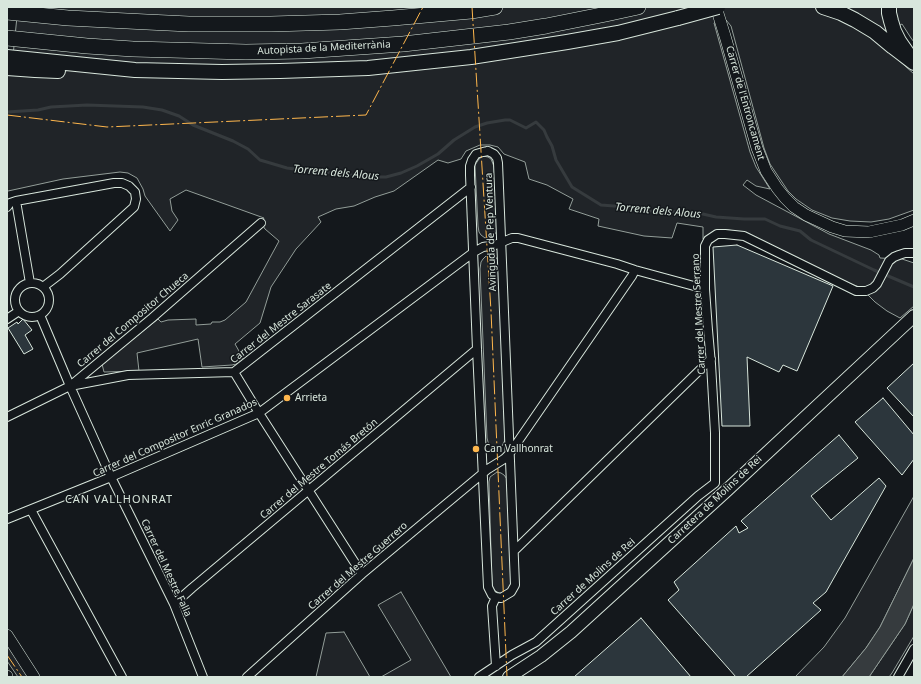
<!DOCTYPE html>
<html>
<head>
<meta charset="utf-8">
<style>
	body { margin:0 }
	#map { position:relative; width:921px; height:684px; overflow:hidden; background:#14181c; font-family:"Noto Sans",sans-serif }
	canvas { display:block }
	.frame { position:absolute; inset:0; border:8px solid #d8e6dc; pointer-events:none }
</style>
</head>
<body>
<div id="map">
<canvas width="921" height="684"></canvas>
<div class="frame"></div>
</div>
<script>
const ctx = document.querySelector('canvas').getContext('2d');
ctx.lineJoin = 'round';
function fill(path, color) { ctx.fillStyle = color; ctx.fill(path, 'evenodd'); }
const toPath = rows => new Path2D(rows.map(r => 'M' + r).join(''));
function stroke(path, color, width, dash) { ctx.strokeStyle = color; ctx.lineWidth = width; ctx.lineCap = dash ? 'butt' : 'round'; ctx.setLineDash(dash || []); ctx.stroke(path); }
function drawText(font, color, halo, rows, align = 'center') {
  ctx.font = font + ' "Noto Sans",sans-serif'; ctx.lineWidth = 3; ctx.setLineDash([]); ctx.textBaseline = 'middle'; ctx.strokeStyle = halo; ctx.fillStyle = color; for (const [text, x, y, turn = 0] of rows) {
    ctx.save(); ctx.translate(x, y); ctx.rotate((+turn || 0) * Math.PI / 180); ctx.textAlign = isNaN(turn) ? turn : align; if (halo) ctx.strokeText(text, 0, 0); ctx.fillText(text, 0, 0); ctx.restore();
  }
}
const green = toPath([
	[18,7,914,7,914,42,911,38,902,24,875,39,914,74,914,210,889,219,871,222,850,221,832,218,812,210,796,199,788,191,770,164,764,148,731,26,726,20,714,23,750,152,756,167,770,189,756,186,747,180,743,185,756,195,829,234,871,250,879,255,880,258,902,259,914,263,914,306,900,318,887,311,875,302,860,287,853,285,740,232,728,230,719,230,713,233,703,239,703,227,677,223,672,238,644,236,598,226,599,219,569,209,573,199,547,185,529,179,525,162,504,154,498,147,490,145,480,145,466,151,461,159,448,163,438,160,394,191,375,197,354,206,336,209,318,217,321,222,296,249,271,287,260,323,235,344,243,358,236,364,232,365,202,367,198,339,137,353,139,371,104,372,102,364,158,319,161,322,168,320,196,319,196,325,211,324,212,322,220,322,225,320,246,302,279,241,265,229,261,223,264,218,186,190,170,199,172,211,178,220,170,231,145,196,143,189,137,178,128,173,120,172,63,179,8,191,7,192,7,75,11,75,18,7],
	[483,156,488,157,491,159,495,169,497,231,493,237,485,238,481,235,479,232,478,226,475,165,479,159,483,156],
	[491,255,495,256,499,262,505,440,502,446,499,448,495,448,491,447,488,442,487,438,480,269,481,262,483,259,486,256,491,255],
	[497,472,501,473,504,475,507,479,507,483,512,585,510,588,502,593,499,593,494,590,492,586,489,482,490,477,497,472],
	[914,496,914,558,880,627,866,648,842,677,795,677,824,647,845,618,914,496],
	[401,592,451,677,381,677,411,660,378,605,401,592],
	[914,604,914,636,892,673,889,677,869,677,905,624,914,604],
	[344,632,370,677,316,677,326,633,344,632],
	[7,643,31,677,18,677,7,661,7,643]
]);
fill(green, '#202428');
stroke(green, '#939e99', 1);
const water = toPath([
	[914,558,914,604,905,624,869,677,842,677,866,648,880,627,914,558]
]);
fill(water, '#363b3e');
stroke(water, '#939e99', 1);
stroke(toPath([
	[7,112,38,110,51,107,87,105,143,107,162,110,179,116,193,125,233,141,248,149,260,160,287,168,318,172,337,173,363,177,386,177,401,173,417,166,438,154,454,140,475,127,487,123,505,120,510,120,526,128,536,122,544,130,547,137,552,146,556,160,572,187,601,205,627,207,649,211,694,212,716,217,744,219,765,219,780,226,800,231,811,240,874,270,914,287]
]), '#363b3e', 3);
const building = toPath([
	[737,245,833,286,797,371,783,365,779,372,747,357,750,426,722,426,713,247,737,245],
	[23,319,32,330,25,335,33,349,24,354,8,328,17,322,18,324,23,319],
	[914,363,914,417,887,388,914,363],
	[883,398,914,435,914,459,902,475,855,422,883,398],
	[839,435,858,458,811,496,831,520,879,478,886,486,826,592,813,603,821,610,746,677,736,677,668,600,679,590,674,582,736,526,739,533,748,528,741,521,839,435],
	[641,618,691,677,574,677,641,618]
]);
fill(building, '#2c363c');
stroke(building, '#d8e6dc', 1);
const minor = toPath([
	[488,151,494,154,497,158,498,163,515,585,511,592,501,598,496,597,492,595,488,587,477,349,470,175,470,166,472,160,476,154,483,152,488,151],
	[16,201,30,283],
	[7,207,10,203,16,201,114,183,122,183,129,186,135,192,136,199,134,207,60,274,43,287],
	'15 300a17 17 0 1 1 34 0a17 17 0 1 1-34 0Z',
	[40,315,70,386,111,477,174,604,203,677],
	[7,319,19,311],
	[234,372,259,413,362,574],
	[70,386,128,375,234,372,471,187],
	[7,417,70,386,152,318,261,223],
	[31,510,122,677],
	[7,519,111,477,259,413,454,267,474,252,483,247,495,245,512,238,518,238,617,264,635,270,705,289],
	[514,551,711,359],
	[174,604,192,588,477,349],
	[496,666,492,606,496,597],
	[247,677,362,574,488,469,504,459,510,453,632,276,635,270],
	[479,677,512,655,536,642,698,496,715,483,715,433,711,364,708,330,705,289,705,246,708,240,717,234,725,234,744,236,856,291,866,291,873,288,877,284,889,261,894,257,899,255,905,253,914,253],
	[898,677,914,649]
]);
const tertiary = toPath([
	[716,7,725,36,757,148,766,171,777,188,785,198,794,207,806,215,832,227,845,231,869,232,902,225,914,220],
	[7,635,34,677],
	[7,676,7,677]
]);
const secondary = toPath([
	[509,677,541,656,571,632,726,491,914,316]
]);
const trunk = toPath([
	[823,7,841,13,855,20,875,32,893,47,914,63],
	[889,7,889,13,891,21,894,31,899,41,908,54],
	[7,57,135,70,222,72,280,71,368,68,471,57,567,42,618,33,678,18],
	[7,68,35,70,58,71]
]);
const motorway = toPath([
	[7,12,68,18,147,22,189,24,271,24,340,22,393,18,471,11,495,7],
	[7,38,87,46,133,49,246,52,302,51,403,44,509,32,546,26,606,14,638,7]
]);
stroke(minor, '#d8e6dc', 10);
stroke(tertiary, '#d8e6dc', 12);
stroke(secondary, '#d8e6dc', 14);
stroke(trunk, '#d8e6dc', 16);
stroke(motorway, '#d8e6dc', 16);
stroke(minor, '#14181c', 8);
stroke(tertiary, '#14181c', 11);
stroke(secondary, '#14181c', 12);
stroke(trunk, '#14181c', 14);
stroke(motorway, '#14181c', 15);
const trunkBridge = toPath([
	[678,18,718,7]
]);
stroke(trunkBridge, '#d8e6dc', 16, []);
stroke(trunkBridge, '#14181c', 14);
stroke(toPath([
	[472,7,491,311,507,677],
	[7,115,107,127,366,115,423,7],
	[7,655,22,677]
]), '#ffb74d', 1, [14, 3, 2, 3]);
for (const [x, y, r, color] of [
	[287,398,4,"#ffb74d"],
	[476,449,4,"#ffb74d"]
]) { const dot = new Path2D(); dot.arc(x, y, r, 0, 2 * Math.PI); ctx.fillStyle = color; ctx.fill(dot); stroke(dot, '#14181c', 1.5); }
drawText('10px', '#d8e6dc', '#14181c', [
	["Autopista de la Mediterrània",324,48,-3],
	["Carrer de l'Entroncament",745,103,74],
	["Avinguda de Pep Ventura",491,232,-92],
	["Carrer del Mestre Serrano",699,314,-93],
	["Carrer del Compositor Chueca",133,320,-40],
	["Carrer del Mestre Sarasate",281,323,-38],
	["Carrer del Compositor Enric Granados",175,438,-24],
	["Carrer del Mestre Tomás Bretón",319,469,-40],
	["Carretera de Molins de Rei",715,500,-43],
	["Carrer del Mestre Guerrero",358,566,-41],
	["Carrer del Mestre Falla",166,568,65],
	["Carrer de Molins de Rei",593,577,-42]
]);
drawText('10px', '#d8e6dc', '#14181c', [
	["Arrieta",295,398],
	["Can Vallhonrat",484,449]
], 'left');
drawText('italic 11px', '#d8e6dc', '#14181c', [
	["Torrent dels Alous",336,173,5],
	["Torrent dels Alous",658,211,5]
]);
ctx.letterSpacing = '1px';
drawText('11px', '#d8e6dc', '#14181c', [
	["CAN VALLHONRAT",119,500]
]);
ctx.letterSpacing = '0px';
</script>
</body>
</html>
